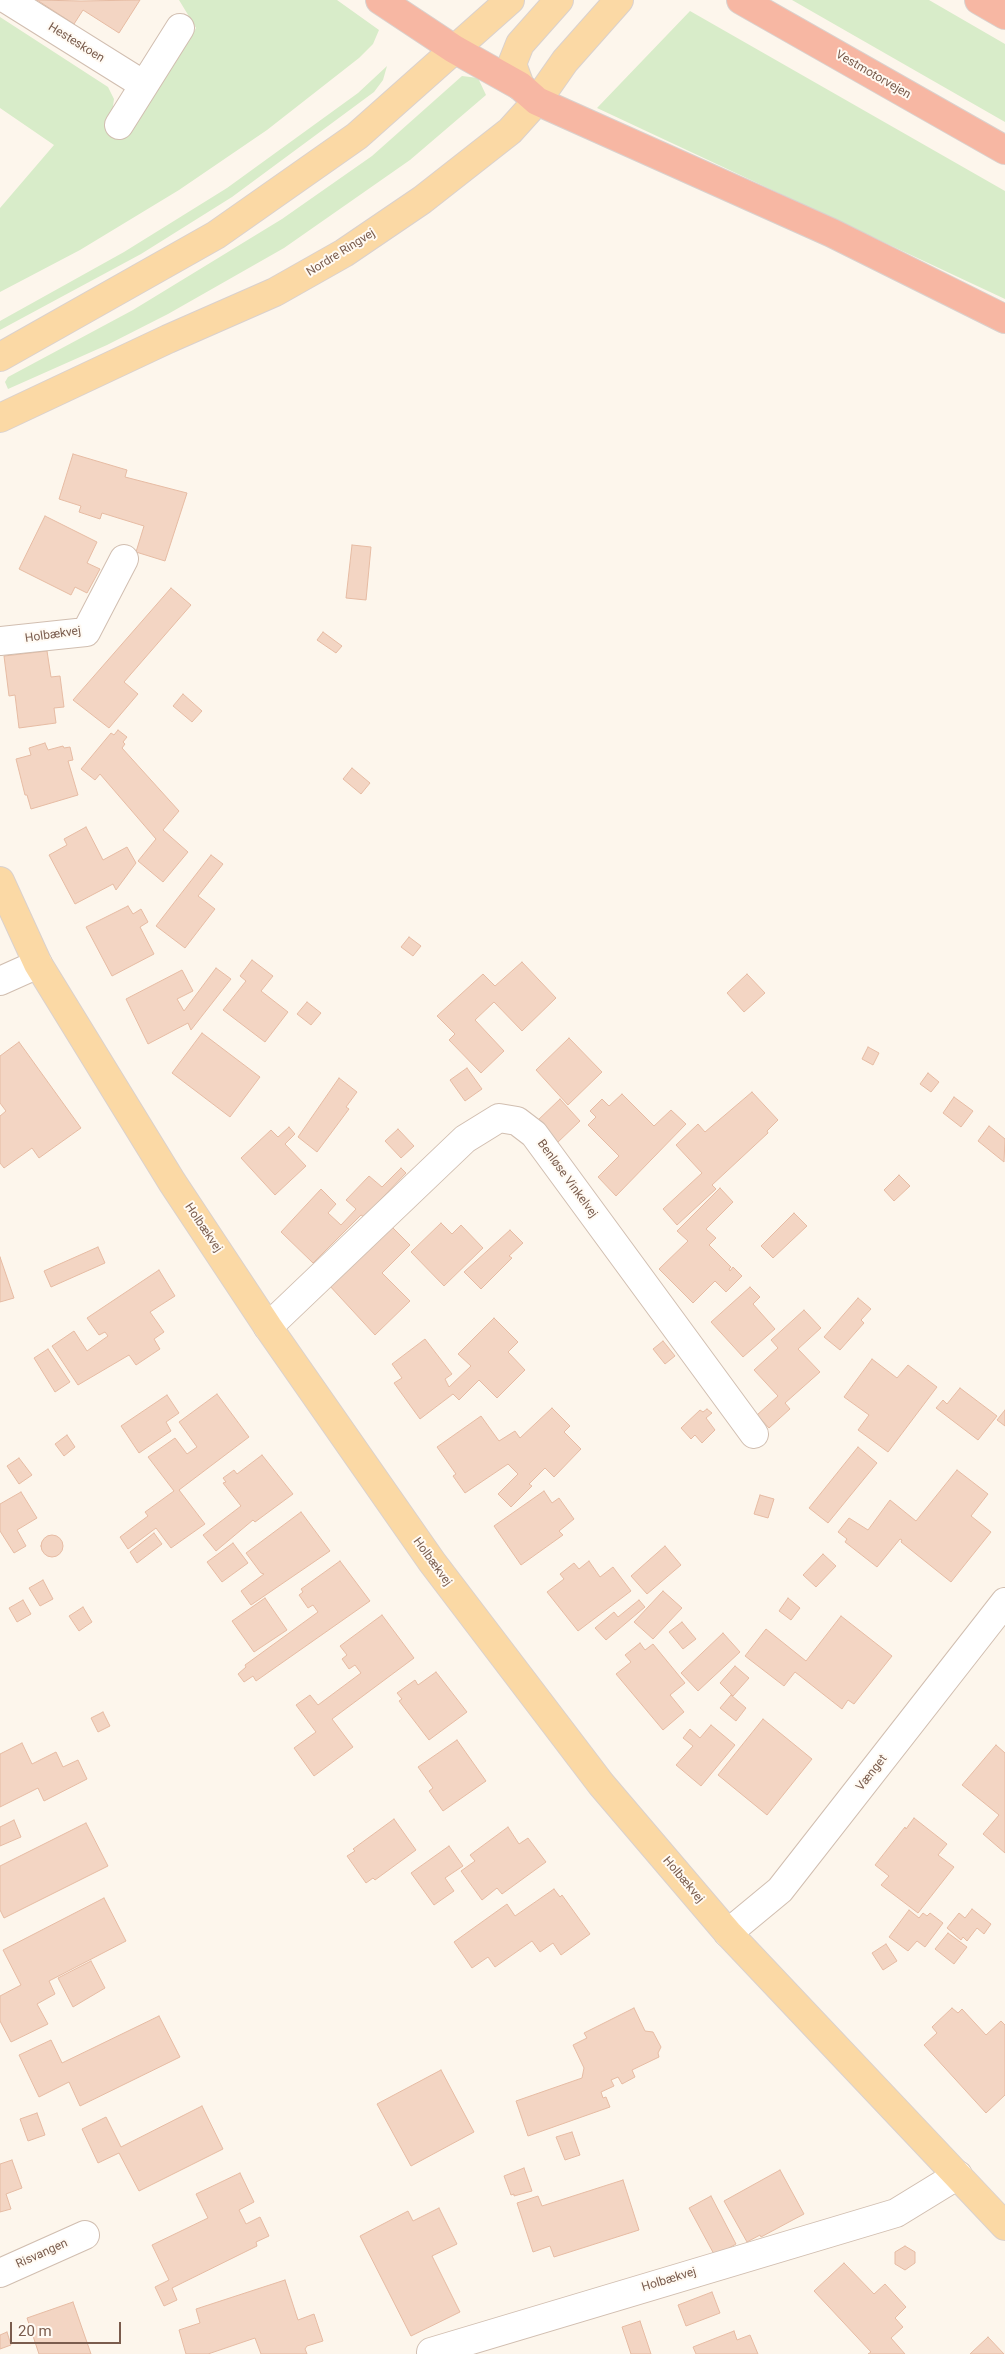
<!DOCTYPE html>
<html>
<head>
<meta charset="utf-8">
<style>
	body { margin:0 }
	#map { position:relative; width:1005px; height:2354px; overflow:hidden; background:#fdf6ec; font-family:Roboto,sans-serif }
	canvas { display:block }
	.scale { position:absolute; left:10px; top:2322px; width:111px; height:22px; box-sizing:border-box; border:2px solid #7a5c4d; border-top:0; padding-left:6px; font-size:15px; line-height:18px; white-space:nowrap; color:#7a5c4d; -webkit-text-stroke:4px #fffaf3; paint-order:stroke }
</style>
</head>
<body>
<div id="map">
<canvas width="1005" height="2354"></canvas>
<div class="scale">20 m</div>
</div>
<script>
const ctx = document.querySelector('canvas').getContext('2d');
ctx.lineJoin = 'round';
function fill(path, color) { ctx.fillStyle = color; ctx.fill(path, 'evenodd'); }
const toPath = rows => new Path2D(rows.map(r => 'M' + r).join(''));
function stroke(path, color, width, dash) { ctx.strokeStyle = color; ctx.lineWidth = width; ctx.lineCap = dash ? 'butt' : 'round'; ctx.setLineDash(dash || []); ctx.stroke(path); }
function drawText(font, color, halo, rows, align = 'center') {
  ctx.font = font + ' Roboto,sans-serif'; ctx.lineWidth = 4; ctx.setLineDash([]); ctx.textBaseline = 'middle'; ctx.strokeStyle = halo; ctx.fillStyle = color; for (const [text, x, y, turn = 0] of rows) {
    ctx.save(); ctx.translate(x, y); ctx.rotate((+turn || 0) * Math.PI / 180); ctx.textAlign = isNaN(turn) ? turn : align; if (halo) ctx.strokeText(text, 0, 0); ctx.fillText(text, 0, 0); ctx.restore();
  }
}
fill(toPath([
	[179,0,337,0,379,30,373,44,359,58,267,130,179,190,80,250,0,292,0,208,54,145,0,108,0,17,108,87,114,99,111,121,121,134,138,121,196,28],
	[792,0,929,0,1005,44,1005,122],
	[690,11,1005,191,1005,299,597,108],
	[387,66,383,80,374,92,232,197,141,254,0,330,0,321,124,252,227,188,358,93],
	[462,76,478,78,486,95,410,160,284,248,168,314,107,345,8,389,5,382,8,377,133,310,282,219,372,156]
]), '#d8ecc9');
const building = toPath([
	[37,0,81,1,140,0,119,33,83,10,74,24,37,0],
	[73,454,127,470,125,477,187,493,165,561,136,552,144,526,102,513,100,519,79,512,81,506,59,499,73,454],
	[45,516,97,542,87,563,100,569,87,593,75,587,71,595,19,569,45,516],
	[352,545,371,547,366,600,346,598,352,545],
	[171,588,191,605,124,682,138,694,109,728,73,700,171,588],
	[323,632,342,646,336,653,317,640,323,632],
	[47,651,51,677,60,676,64,707,54,708,56,723,19,728,15,695,9,696,4,656,47,651],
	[183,694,202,711,192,722,173,706,183,694],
	[118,730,127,737,123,742,125,744,122,748,179,811,163,830,188,852,163,882,138,861,156,839,100,774,95,780,81,769,111,733,114,735,118,730],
	[45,743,48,750,63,746,64,748,70,747,73,760,68,761,78,795,31,809,27,795,25,795,16,759,31,755,29,748,45,743],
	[352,768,370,783,361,794,343,779,352,768],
	[86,827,103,860,127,847,136,863,116,890,113,884,75,904,49,855,67,845,64,839,86,827],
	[211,855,223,864,198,896,215,909,185,948,156,926,211,855],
	[128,906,133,914,141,909,148,922,140,927,154,954,112,976,86,927,128,906],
	[409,937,421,946,413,956,401,947,409,937],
	[252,960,273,976,261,991,288,1012,265,1042,223,1010,246,981,240,976,252,960],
	[522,962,556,998,522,1031,494,1002,475,1020,504,1051,481,1073,449,1040,455,1034,437,1016,483,974,495,986,522,962],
	[216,968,231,979,191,1030,188,1023,148,1044,126,999,182,970,193,991,177,999,184,1011,216,968],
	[747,974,765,993,744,1012,727,993,747,974],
	[307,1002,321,1013,311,1025,297,1014,307,1002],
	[202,1033,260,1077,230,1117,172,1073,202,1033],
	[569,1038,602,1072,568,1105,536,1070,569,1038],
	[19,1042,81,1128,39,1158,32,1148,4,1168,0,1163,0,1116,6,1111,0,1103,0,1056,19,1042],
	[868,1047,879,1053,873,1065,862,1059,868,1047],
	[467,1068,482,1089,465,1101,450,1080,467,1068],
	[928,1073,939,1082,931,1092,920,1084,928,1073],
	[339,1078,357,1092,346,1107,349,1109,317,1152,298,1137,339,1078],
	[752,1092,778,1120,767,1131,768,1133,712,1185,716,1189,677,1225,663,1209,702,1173,676,1145,698,1124,705,1132,752,1092],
	[622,1094,654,1126,671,1110,686,1124,616,1196,598,1177,619,1156,588,1125,596,1117,590,1111,602,1099,609,1106,622,1094],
	[954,1097,973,1111,961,1127,943,1113,954,1097],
	[560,1099,580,1121,557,1143,537,1121,560,1099],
	[989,1126,1005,1139,1004,1162,978,1141,989,1126],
	[289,1127,295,1134,285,1144,306,1166,275,1195,241,1158,271,1130,278,1137,289,1127],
	[398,1129,414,1146,401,1158,385,1141,398,1129],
	[401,1168,406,1173,364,1217,361,1215,313,1263,281,1232,321,1189,336,1204,328,1213,341,1225,356,1209,346,1200,369,1176,382,1187,401,1168],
	[899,1175,910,1186,894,1201,884,1190,899,1175],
	[720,1188,733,1202,706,1229,716,1238,709,1245,731,1267,729,1269,730,1271,733,1267,742,1276,726,1292,715,1281,693,1303,659,1269,688,1241,677,1231,720,1188],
	[794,1213,807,1226,773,1258,761,1246,794,1213],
	[441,1223,452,1234,461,1225,483,1248,444,1286,411,1252,441,1223],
	[389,1224,410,1245,382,1273,410,1301,375,1335,328,1284,389,1224],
	[510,1230,523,1243,509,1256,512,1258,481,1289,464,1272,510,1230],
	[98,1247,105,1263,51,1287,44,1271,98,1247],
	[0,1257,14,1298,0,1302,0,1257],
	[159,1270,175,1296,150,1312,164,1332,154,1339,160,1349,136,1365,129,1355,78,1385,52,1346,74,1331,87,1351,108,1336,105,1332,99,1335,87,1318,159,1270],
	[750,1287,760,1297,753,1304,775,1329,743,1357,711,1322,750,1287],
	[858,1298,871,1309,861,1320,864,1323,840,1350,824,1337,858,1298],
	[804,1310,821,1328,798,1349,820,1372,785,1403,790,1409,769,1428,757,1415,778,1396,754,1370,778,1348,771,1340,804,1310],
	[494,1318,518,1342,508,1352,525,1370,497,1398,479,1380,459,1400,453,1394,420,1419,394,1383,402,1378,392,1364,425,1339,452,1374,445,1379,449,1387,471,1366,458,1354,494,1318],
	[663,1341,675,1356,665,1364,653,1349,663,1341],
	[48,1349,70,1382,55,1392,34,1358,48,1349],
	[872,1359,897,1378,908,1365,937,1387,888,1452,858,1430,869,1415,844,1397,872,1359],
	[960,1388,997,1416,978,1440,936,1408,943,1400,947,1404,960,1388],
	[217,1394,249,1437,179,1490,205,1524,171,1548,156,1528,128,1549,120,1537,148,1516,145,1512,174,1491,148,1457,175,1438,187,1454,197,1447,179,1422,217,1394],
	[167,1395,179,1413,166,1422,171,1431,139,1453,121,1426,167,1395],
	[552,1408,570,1426,564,1432,581,1449,554,1477,545,1468,529,1484,532,1486,511,1507,498,1494,518,1474,508,1464,465,1493,453,1476,456,1474,437,1447,481,1416,499,1441,515,1431,520,1438,552,1408],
	[707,1409,712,1413,706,1418,715,1430,702,1443,695,1435,691,1439,681,1428,700,1410,703,1412,707,1409],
	[1005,1410,1005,1426,997,1420,1005,1410],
	[67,1435,75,1447,64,1456,55,1444,67,1435],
	[858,1447,877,1463,828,1523,809,1508,858,1447],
	[262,1455,293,1494,255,1522,253,1520,216,1551,203,1535,241,1506,223,1483,226,1482,223,1478,234,1470,237,1474,262,1455],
	[19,1458,32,1475,19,1484,7,1466,19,1458],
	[957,1470,988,1494,971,1516,991,1532,951,1582,901,1542,902,1540,900,1539,877,1567,845,1542,847,1539,838,1532,849,1518,868,1530,890,1500,916,1521,957,1470],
	[544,1491,552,1503,559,1498,574,1519,559,1531,563,1535,521,1565,494,1526,544,1491],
	[21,1492,37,1518,17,1530,26,1546,14,1553,0,1531,0,1504,21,1492],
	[760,1495,774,1499,768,1518,754,1514,760,1495],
	[301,1512,330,1551,251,1605,241,1591,264,1574,261,1573,246,1553,301,1512],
	[154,1533,162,1544,137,1563,130,1552,154,1533],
	'41 1546a11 11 0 1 1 22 0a11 11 0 1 1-22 0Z',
	[233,1543,248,1563,222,1582,207,1562,233,1543],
	[665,1546,681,1565,647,1594,631,1576,665,1546],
	[823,1554,836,1566,816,1587,803,1575,823,1554],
	[340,1561,370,1601,256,1681,253,1676,244,1682,238,1674,246,1667,245,1665,318,1612,313,1605,308,1608,299,1595,303,1592,301,1589,340,1561],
	[589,1561,600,1577,613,1567,631,1591,578,1631,547,1592,564,1579,560,1574,574,1563,579,1569,589,1561],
	[43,1580,53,1599,40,1606,29,1588,43,1580],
	[663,1591,682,1608,653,1639,634,1622,663,1591],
	[265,1598,287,1630,254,1652,232,1621,265,1598],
	[788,1598,800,1608,791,1620,779,1611,788,1598],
	[23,1600,31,1614,17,1622,9,1608,23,1600],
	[639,1600,645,1607,606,1640,595,1628,614,1612,618,1617,639,1600],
	[83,1607,92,1622,79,1631,69,1616,83,1607],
	[382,1615,414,1658,332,1719,353,1747,314,1776,294,1748,316,1732,296,1705,310,1695,318,1705,361,1673,355,1665,349,1669,342,1659,347,1655,340,1646,382,1615],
	[841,1616,892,1656,854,1704,848,1700,842,1709,795,1672,784,1686,745,1656,766,1629,806,1661,841,1616],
	[682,1622,696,1639,683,1649,669,1632,682,1622],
	[723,1633,740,1652,698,1691,681,1673,723,1633],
	[640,1643,645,1650,653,1644,685,1683,670,1695,684,1712,663,1730,616,1674,631,1662,625,1655,640,1643],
	[735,1666,749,1678,733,1696,720,1683,735,1666],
	[436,1672,467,1712,429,1740,399,1701,402,1699,397,1693,415,1680,418,1685,436,1672],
	[731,1695,746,1708,736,1721,720,1708,731,1695],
	[103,1712,110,1726,98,1732,91,1718,103,1712],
	[763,1719,812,1759,767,1815,718,1775,763,1719],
	[711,1725,735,1745,701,1786,676,1765,693,1746,683,1738,690,1729,700,1738,711,1725],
	[457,1740,486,1781,443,1811,429,1791,433,1788,418,1767,457,1740],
	[22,1743,32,1764,56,1752,63,1767,78,1760,87,1779,44,1801,38,1788,0,1807,0,1754,22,1743],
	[996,1745,1005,1753,1005,1853,983,1834,999,1815,962,1785,996,1745],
	[914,1818,947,1844,938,1855,954,1867,918,1913,881,1885,889,1876,875,1865,905,1827,906,1829,914,1818],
	[394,1819,416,1850,375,1880,373,1878,366,1883,347,1856,355,1851,353,1849,394,1819],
	[14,1820,21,1837,0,1846,0,1827,14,1820],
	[86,1823,108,1866,4,1918,0,1910,0,1866,86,1823],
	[508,1827,519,1844,528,1838,546,1862,502,1894,497,1888,482,1900,461,1871,475,1861,470,1855,508,1827],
	[449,1846,463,1866,445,1878,454,1891,434,1905,411,1873,449,1846],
	[554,1889,560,1897,562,1895,590,1934,561,1955,553,1943,540,1952,532,1941,495,1967,488,1957,472,1968,454,1942,507,1904,515,1916,554,1889],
	[104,1898,126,1941,49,1981,55,1994,37,2004,48,2024,11,2042,0,2021,0,1996,21,1985,3,1950,104,1898],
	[972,1909,991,1924,984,1934,977,1928,967,1941,963,1937,961,1940,947,1928,959,1913,965,1918,972,1909],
	[909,1910,919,1918,923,1913,927,1916,930,1913,943,1923,925,1947,917,1941,908,1951,889,1937,909,1910],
	[948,1933,967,1947,954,1964,935,1949,948,1933],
	[886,1944,897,1961,883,1970,872,1953,886,1944],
	[91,1961,105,1988,73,2007,58,1978,91,1961],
	[634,2008,645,2031,653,2032,661,2047,658,2053,659,2057,632,2070,635,2077,622,2084,618,2077,611,2080,614,2086,601,2092,603,2098,606,2097,610,2107,528,2136,516,2101,582,2078,584,2068,573,2045,587,2038,584,2033,634,2008],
	[952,2008,958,2013,962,2009,986,2035,1001,2021,1005,2025,1005,2095,986,2113,924,2045,937,2033,932,2027,952,2008],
	[159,2016,180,2057,80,2106,69,2082,39,2097,19,2055,51,2040,62,2063,159,2016],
	[441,2070,474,2132,411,2166,377,2104,441,2070],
	[202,2106,223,2149,139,2191,119,2153,98,2163,82,2129,106,2117,121,2147,202,2106],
	[37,2113,45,2135,28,2141,20,2119,37,2113],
	[572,2132,580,2155,565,2160,556,2137,572,2132],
	[12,2160,22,2188,6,2194,11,2209,0,2212,0,2164,12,2160],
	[524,2168,532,2191,514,2196,514,2194,511,2195,504,2176,524,2168],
	[780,2170,804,2214,761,2237,760,2235,747,2242,724,2201,780,2170],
	[240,2173,254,2202,239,2210,246,2224,260,2217,269,2236,256,2242,257,2246,172,2288,177,2300,164,2306,155,2287,169,2280,152,2245,208,2218,196,2194,240,2173],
	[623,2180,639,2230,554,2257,550,2246,533,2252,517,2203,538,2196,542,2206,623,2180],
	[711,2196,736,2244,715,2256,689,2208,711,2196],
	[439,2208,457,2244,432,2256,460,2312,411,2336,360,2236,408,2211,413,2221,439,2208],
	[905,2246,915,2252,915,2263,905,2270,895,2264,895,2252,905,2246],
	[844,2263,874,2294,885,2284,906,2307,895,2318,903,2327,891,2338,905,2354,868,2354,871,2352,814,2291,844,2263],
	[285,2280,298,2320,314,2314,323,2341,307,2346,305,2349,307,2354,261,2354,255,2338,208,2354,186,2354,179,2330,200,2323,196,2309,285,2280],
	[712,2292,720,2313,686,2326,678,2305,712,2292],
	[73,2302,91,2354,39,2354,27,2318,73,2302],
	[640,2321,651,2354,631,2354,622,2327,640,2321],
	[734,2331,737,2340,750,2335,758,2354,696,2354,693,2347,734,2331],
	[7,2332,11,2345,0,2349,0,2335,7,2332],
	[988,2337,1004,2354,970,2354,988,2337]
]);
fill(building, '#f3d5c3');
stroke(building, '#e6bba3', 1);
const minor = toPath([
	[8,0,144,85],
	[119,125,180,28],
	[0,641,86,632,124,559],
	[0,981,38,964],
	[268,1327,465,1139,499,1118,517,1121,534,1134,754,1434],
	[728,1933,780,1890,1005,1602],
	[0,2273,85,2235],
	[431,2352,896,2213,958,2175]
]);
const major = toPath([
	[520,86,512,64,520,44,559,0],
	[0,357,216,235,357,136,510,0],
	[0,418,168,339,275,292,344,253,422,200,510,131,537,101,565,61,619,0],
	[0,881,38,964,172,1182,268,1327,432,1562,601,1784,728,1933,1005,2226]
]);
const highway = toPath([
	[380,0,454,49,520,86,537,101,832,233,1005,319],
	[741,0,1005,150],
	[979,0,1005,15]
]);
stroke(minor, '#d1beb0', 30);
stroke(major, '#dad1cd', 30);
stroke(highway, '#dad1cd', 30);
stroke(minor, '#fff', 28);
stroke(major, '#fbd9a5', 28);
stroke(highway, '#f7b7a3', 28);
drawText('12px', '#7a5c4d', '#fffaf3', [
	["Hesteskoen",76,43,32],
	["Vestmotorvejen",873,75,30],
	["Nordre Ringvej",341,253,-32],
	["Holbækvej",53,635,-8],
	["Benløse Vinkelvej",567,1179,54],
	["Holbækvej",203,1228,56],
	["Holbækvej",432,1562,54],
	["Vænget",872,1773,-52],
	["Holbækvej",683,1880,50],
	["Risvangen",42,2254,-24],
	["Holbækvej",669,2280,-17]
]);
</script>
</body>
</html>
